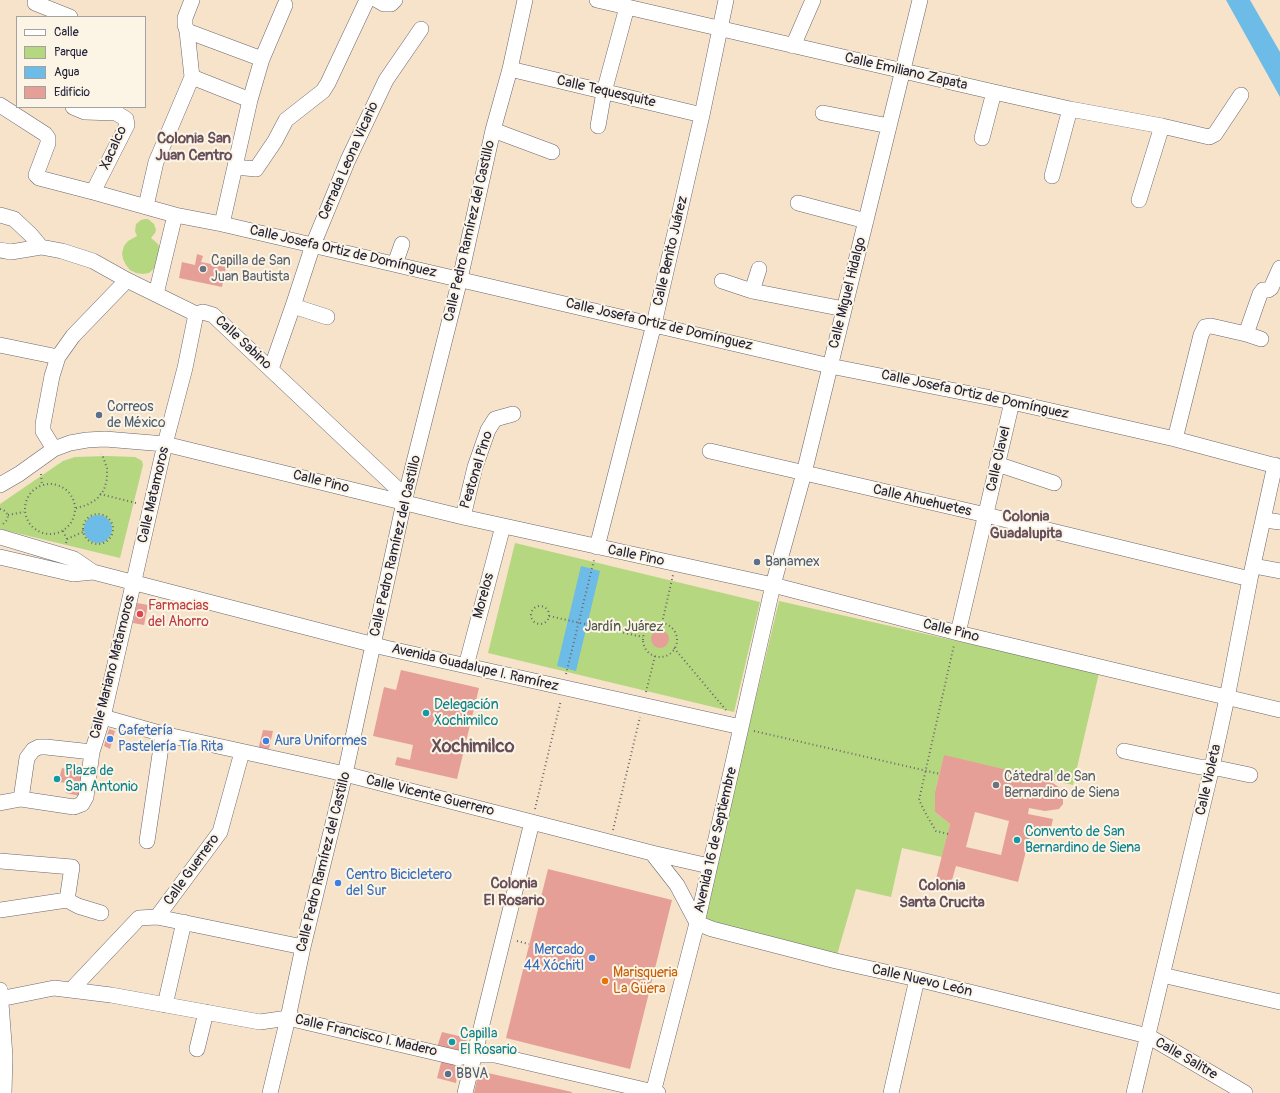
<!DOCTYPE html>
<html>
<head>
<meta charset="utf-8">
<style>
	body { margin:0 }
	#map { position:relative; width:1280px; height:1093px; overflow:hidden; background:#f6e3ca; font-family:Pangolin,sans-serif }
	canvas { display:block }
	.legend { position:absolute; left:16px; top:16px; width:130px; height:92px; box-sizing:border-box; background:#fcf5e5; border:1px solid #a5a1a1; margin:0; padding:5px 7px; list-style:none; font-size:12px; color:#22223b }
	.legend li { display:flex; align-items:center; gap:8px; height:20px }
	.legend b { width:20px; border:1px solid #a5a1a1 }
</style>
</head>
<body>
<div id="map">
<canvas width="1280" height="1093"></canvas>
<ul class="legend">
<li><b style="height:5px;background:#fff"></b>Calle</li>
<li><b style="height:11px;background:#b5d77f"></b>Parque</li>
<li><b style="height:11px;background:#6dbbe7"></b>Agua</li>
<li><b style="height:11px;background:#e69f96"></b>Edificio</li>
</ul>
</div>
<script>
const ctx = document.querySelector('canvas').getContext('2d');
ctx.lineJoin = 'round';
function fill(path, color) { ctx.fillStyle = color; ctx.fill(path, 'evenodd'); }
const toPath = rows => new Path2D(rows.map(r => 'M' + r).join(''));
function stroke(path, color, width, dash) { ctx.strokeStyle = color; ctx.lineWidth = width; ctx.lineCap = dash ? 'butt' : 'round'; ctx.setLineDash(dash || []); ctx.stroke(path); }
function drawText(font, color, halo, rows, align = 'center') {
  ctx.font = font + ' Pangolin,sans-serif'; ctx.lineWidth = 4; ctx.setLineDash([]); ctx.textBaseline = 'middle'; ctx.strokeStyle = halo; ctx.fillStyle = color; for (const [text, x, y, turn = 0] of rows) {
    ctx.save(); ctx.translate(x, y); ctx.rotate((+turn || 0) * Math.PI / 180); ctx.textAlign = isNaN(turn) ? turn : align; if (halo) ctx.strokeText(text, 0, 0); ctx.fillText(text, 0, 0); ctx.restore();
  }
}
fill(toPath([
	[145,219,148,219,154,224,156,230,155,233,151,238,157,243,160,248,158,265,149,273,143,274,136,273,130,270,126,265,123,259,122,253,124,246,128,241,137,236,135,231,136,224,141,220],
	[107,456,135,457,139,459,142,461,143,465,120,558,0,529,0,504,63,461,75,457],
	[515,543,760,602,734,712,488,653],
	[779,601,1099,673,1073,785,944,756,935,792,935,812,950,824,942,857,902,848,891,897,856,889,837,955,702,920,715,869]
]), '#b5d77f');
fill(toPath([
	[1226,0,1250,0,1280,52,1280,97],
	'84 529a14 14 0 1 1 28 0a14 14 0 1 1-28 0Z',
	[581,566,600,571,576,671,557,666]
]), '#6dbbe7');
fill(toPath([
	[197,254,203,256,201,262,226,267,222,287,179,278,182,262,195,265],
	[137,603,148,605,144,625,133,623],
	'651 639a9 9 0 1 1 18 0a9 9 0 1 1-18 0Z',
	[401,670,479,688,457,779,395,765,397,757,410,760,413,745,373,736,384,687,396,690],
	[109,729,115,731,110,749,104,746],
	[263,730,273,731,268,753,258,750],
	[944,755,1037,777,1050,781,1060,788,1063,798,1063,804,1059,809,1045,811,1029,808,1028,814,1053,819,1050,832,1032,828,1018,882,956,866,950,887,935,883,950,824,935,812,935,792],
	[975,812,1009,821,1001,855,966,847],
	[62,768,84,773,80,796,66,793,67,783,58,782],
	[548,869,672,900,630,1069,506,1038],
	[442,1032,467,1038,464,1052,437,1047],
	[442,1059,452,1062,458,1070,456,1083,437,1078],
	[479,1071,572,1092,572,1093,474,1093]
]), '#e69f96');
const minor = toPath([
	[377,0,384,4,391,4,395,0],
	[597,0,994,92,1070,109,1162,126,1209,137,1215,134,1241,95],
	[35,3,70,17],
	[187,31,262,59],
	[793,46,813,0],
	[510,69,702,115],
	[192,77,250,100],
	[0,105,45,134,48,138,48,143,36,175,39,178,93,192,175,215,222,224,830,366,1012,402,1175,439,1280,467],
	[73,107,85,112,116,113],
	[823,113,889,126],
	[598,126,604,92,627,7],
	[493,130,552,152],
	[982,138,994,92],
	[235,167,256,169,275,141,286,120,323,91,328,83,367,0],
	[1052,176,1070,109],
	[93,192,127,125,126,119,116,113,116,107],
	[1139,200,1162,126],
	[798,203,866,221],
	[146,206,156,162,192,77,187,31,185,25,185,18,192,0],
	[0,215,14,219,31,235,41,247],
	[222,224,250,100,262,59,285,5],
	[0,250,11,252,41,247,62,251,93,261,127,280,196,314,203,312,213,315,405,496],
	[395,264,402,244],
	[722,281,752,291,844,309],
	[752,291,759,269],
	[156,294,175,215],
	[293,306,327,317],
	[1246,334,1260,294,1263,290,1268,290,1271,288,1280,268],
	[0,345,58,357],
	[271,369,293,306,313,245,348,160,386,80,421,29],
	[1175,439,1201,335,1205,327,1211,326,1246,334,1261,339],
	[54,449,43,431,43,424,52,376,58,357,73,336,127,280],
	[710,451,986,515,1250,579],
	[997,464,1054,483],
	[0,485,19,474,54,449,70,443,87,440,105,439,165,444,463,517,773,585,958,633,1280,710],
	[463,517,475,467,488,430,495,419,513,414],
	[1264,520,1280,522],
	[0,537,74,559,93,572],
	[597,547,654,324,702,115,726,0],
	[0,557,73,574,93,572,386,648,741,727],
	[1254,566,1280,571],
	[958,633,1012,402],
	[466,666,503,526],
	[103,717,163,734,345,774,652,853,709,866],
	[1124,751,1200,767,1212,767,1250,775],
	[21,799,74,807,82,804,86,797,92,752,103,717,165,444,185,368,196,314],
	[0,803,21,799,27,758,33,750,39,747,46,747,92,752],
	[147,841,163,734],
	[652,853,677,885,697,923,712,929,836,961,917,979,1148,1036,1245,1093],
	[0,861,72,867,67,900],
	[67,900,78,906,101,913],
	[0,910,67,900],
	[157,917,220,832,242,752],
	[1162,975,1280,1002],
	[0,990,5,1056,4,1093],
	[71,990,139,918,157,917,303,947],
	[0,999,54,988,111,995,260,1022,288,1018,458,1058,474,1055,495,1055,658,1093],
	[165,1005,184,922],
	[197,1049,206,1012],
	[270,1093,288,1018,303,947,345,774,404,502,460,279,493,130,510,69,525,0],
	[465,1093,532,822],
	[653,1093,697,923,773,585,804,473,920,0],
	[891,1093,917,979],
	[1134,1093,1212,767,1227,698,1250,579,1275,465]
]);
stroke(minor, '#6c666d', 16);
stroke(toPath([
	[41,474,42,485],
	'25 509a25 25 0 1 1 50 0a25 25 0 1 1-50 0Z',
	[100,494,136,503],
	[76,508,87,505,97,499,104,490,107,479,107,468,103,457,101,454],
	[0,509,5,511,8,515,7,520,3,524],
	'83 529a15 15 0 1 1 30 0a15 15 0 1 1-30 0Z',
	[8,515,24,512],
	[63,531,67,539,66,543],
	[67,539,83,532],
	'531 615a9 9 0 1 1 18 0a9 9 0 1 1-18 0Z',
	[549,616,643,637],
	[662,623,673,575],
	'643 640a17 17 0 1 1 34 0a17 17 0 1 1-34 0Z',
	[674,648,726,710],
	[566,674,594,560],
	[646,692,655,656],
	[754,731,940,774],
	[535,809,561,700],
	[613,830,640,717],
	[948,834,936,831,927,816,919,800,954,645],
	[517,941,529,944],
	[654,973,671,977]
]), '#6c666d', 2, [1, 3]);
stroke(minor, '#fff', 15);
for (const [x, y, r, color] of [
	[203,269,4,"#6b7280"],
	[99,415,4,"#5c6f8a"],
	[757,562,4,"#5c6f8a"],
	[140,614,4,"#e0444e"],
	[426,713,4,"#0f9aa8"],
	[110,739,4,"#3f7fe0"],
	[266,741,4,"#3f7fe0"],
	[57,779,4,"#0f9aa8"],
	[996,785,4,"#6b7280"],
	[1017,840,4,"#0f9aa8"],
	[338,883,4,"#3f7fe0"],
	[592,958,4,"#3f7fe0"],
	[605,981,4,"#e8710a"],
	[452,1042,4,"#0f9aa8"],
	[448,1074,4,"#5c6f8a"]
]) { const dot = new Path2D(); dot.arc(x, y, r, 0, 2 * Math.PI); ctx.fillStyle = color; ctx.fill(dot); stroke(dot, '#fcf5e5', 1.5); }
drawText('14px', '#22223b', '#fcf5e5', [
	["Calle Emiliano Zapata",906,72,13],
	["Calle Tequesquite",606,92,13],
	["Xacalco",114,148,-66],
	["Cerrada Leona Vicario",349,161,-66],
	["Calle Pedro Ramírez del Castillo",470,231,-77],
	["Calle Benito Juárez",671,251,-77],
	["Calle Josefa Ortiz de Domínguez",343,252,13],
	["Calle Miguel Hidalgo",848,293,-76],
	["Calle Josefa Ortiz de Domínguez",659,325,13],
	["Calle Sabino",243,343,43],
	["Calle Josefa Ortiz de Domínguez",975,395,12],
	["Calle Clavel",999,459,-77],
	["Peatonal Pino",477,470,-73],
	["Calle Pino",321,482,14],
	["Calle Matamoros",154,495,-77],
	["Calle Ahuehuetes",922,501,13],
	["Calle Pedro Ramírez del Castillo",396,546,-77],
	["Calle Pino",636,556,12],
	["Morelos",484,596,-75],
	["Calle Pino",951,631,14],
	["Calle Mariano Matamoros",113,667,-76],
	["Avenida Guadalupe I. Ramírez",475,668,13],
	["Calle Violeta",1209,780,-77],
	["Calle Vicente Guerrero",430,796,14],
	["Avenida 16 de Septiembre",716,840,-77],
	["Calle Pedro Ramírez del Castillo",324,862,-76],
	["Calle Guerrero",192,870,-54],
	["Calle Nuevo León",922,981,13],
	["Calle Francisco I. Madero",366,1036,13],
	["Calle Salitre",1186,1059,30]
]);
drawText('14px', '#5b616d', '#fcf5e5', [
	["Capilla de San",211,261],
	["Juan Bautista",211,277],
	["Cátedral de San",1004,777],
	["Bernardino de Siena",1004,793]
], 'left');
drawText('14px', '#4e5e75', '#fcf5e5', [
	["Correos",107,407],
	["de México",107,423],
	["Banamex",765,562],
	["BBVA",456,1074]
], 'left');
drawText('14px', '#be3a42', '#fcf5e5', [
	["Farmacias",148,606],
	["del Ahorro",148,622]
], 'left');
drawText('14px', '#4e584f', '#fcf5e5', [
	["Jardín Juárez",624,627]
]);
drawText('14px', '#0d838f', '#fcf5e5', [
	["Delegación",434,705],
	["Xochimilco",434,721],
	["Plaza de",65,771],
	["San Antonio",65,787],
	["Convento de San",1025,832],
	["Bernardino de Siena",1025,848],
	["Capilla",460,1034],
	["El Rosario",460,1050]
], 'left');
drawText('14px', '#366cbe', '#fcf5e5', [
	["Cafetería",118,731],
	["Pastelería Tía Rita",118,747],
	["Aura Uniformes",274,741],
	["Centro Bicicletero",346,875],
	["del Sur",346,891],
	["Mercado",584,950,"right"],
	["44 Xóchitl",584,966,"right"]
], 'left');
drawText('14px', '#c56008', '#fcf5e5', [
	["Marisqueria",613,973],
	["La Güera",613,989]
], 'left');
drawText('bold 15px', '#674e5b', '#fcf5e5', [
	["Colonia San",194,139],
	["Juan Centro",194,156],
	["Colonia",1026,517],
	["Guadalupita",1026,534],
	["Colonia",514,884],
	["El Rosario",514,901],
	["Colonia",942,886],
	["Santa Crucita",942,903]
]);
drawText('bold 18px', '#674e5b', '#fcf5e5', [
	["Xochimilco",473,747]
]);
</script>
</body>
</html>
